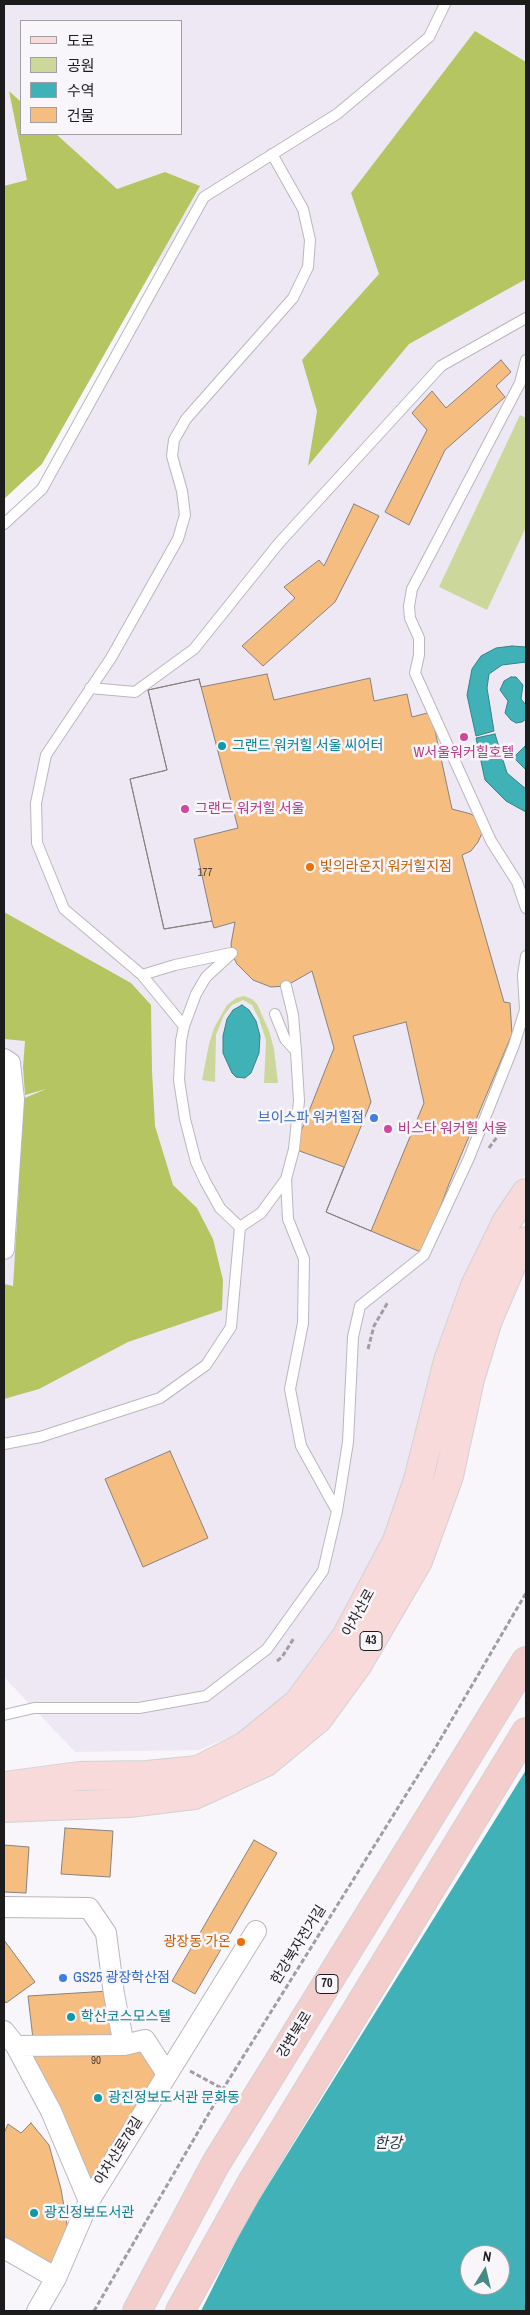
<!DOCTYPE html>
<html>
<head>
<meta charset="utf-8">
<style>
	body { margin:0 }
	#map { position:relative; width:530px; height:2315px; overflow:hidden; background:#f9f6fb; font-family:"Archivo Narrow","Noto Sans KR",sans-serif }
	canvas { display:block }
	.frame { position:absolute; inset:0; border:5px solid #1d1c1d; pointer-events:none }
	.legend { position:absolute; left:20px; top:20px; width:162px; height:115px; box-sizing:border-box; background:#f9f6fb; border:1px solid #a19fa2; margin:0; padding:6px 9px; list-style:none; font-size:15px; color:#1d1c1d }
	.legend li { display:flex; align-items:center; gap:10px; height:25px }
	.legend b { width:25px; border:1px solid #a19fa2 }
	.north { position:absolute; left:460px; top:2245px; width:50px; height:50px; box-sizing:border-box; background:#f9f6fb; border:1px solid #a19fa2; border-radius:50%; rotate:9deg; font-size:14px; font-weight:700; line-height:20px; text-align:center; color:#1d1c1d }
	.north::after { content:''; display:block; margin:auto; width:18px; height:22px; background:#458b84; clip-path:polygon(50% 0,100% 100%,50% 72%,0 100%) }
</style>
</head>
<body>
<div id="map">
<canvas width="530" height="2315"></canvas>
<div class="frame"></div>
<ul class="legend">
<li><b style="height:6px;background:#f7dad9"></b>도로</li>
<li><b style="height:14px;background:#ccd89b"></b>공원</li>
<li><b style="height:14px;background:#3fb1b7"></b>수역</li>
<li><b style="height:14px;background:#f6bd81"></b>건물</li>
</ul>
<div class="north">N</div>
</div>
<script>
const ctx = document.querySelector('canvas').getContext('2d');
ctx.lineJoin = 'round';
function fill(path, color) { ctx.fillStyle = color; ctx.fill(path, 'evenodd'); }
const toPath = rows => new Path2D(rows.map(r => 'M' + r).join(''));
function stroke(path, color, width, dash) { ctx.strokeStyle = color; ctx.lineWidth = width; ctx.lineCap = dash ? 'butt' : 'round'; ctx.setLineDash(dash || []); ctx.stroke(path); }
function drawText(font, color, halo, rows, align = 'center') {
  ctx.font = font + ' "Archivo Narrow","Noto Sans KR",sans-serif'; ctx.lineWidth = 5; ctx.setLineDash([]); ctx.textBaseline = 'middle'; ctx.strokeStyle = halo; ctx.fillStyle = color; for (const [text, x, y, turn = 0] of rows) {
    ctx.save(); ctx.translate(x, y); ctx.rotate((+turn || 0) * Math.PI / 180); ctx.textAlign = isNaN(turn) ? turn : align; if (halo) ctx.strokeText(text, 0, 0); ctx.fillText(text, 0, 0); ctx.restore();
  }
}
fill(toPath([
	[4,4,526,4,526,1173,499,1214,397,1509,335,1633,289,1693,251,1728,199,1750,75,1752,4,1677,4,524,42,489,164,269,4,216],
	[21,21,181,21,181,134,21,134]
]), '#eee8f4');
fill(toPath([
	[520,415,526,418,526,527,487,610,439,587],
	[244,996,252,999,257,1004,269,1031,274,1049,278,1083,264,1083,266,1040,259,1019,252,1005,243,1000,232,1005,224,1015,216,1035,215,1082,202,1080,209,1044,214,1028,227,1005,236,998]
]), '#ccd89b');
fill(toPath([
	[475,31,526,62,526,279,409,344,308,466,317,411,302,360,379,274,351,193],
	[9,91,21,102,21,134,56,134,117,189,165,172,200,186,42,464,4,499,4,186,27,180],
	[4,912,131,983,151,1005,152,1071,155,1126,173,1185,197,1208,213,1239,223,1280,222,1310,128,1342,39,1389,4,1399,4,1284,13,1286,19,1188,20,1100,46,1089,25,1095,23,1067,25,1041,4,1039]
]), '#b5c562');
const water = toPath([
	[512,646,526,647,526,662,502,665,489,674,487,688,494,731,476,736,467,695,472,669,481,656,496,648,512,646],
	[511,677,516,677,523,685,521,699,526,705,526,719,522,722,516,723,511,720,505,713,508,701,500,690,504,681,511,677],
	[495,734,507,773,526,789,526,812,506,801,485,780,476,738,495,734],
	[526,745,526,770,515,759,516,755,526,745],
	[242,1005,249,1010,256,1021,260,1036,259,1053,251,1073,245,1078,236,1077,232,1073,223,1053,223,1036,227,1019,233,1010,242,1005],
	[526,1647,526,2311,128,2311,526,1647],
	[470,2255,500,2255,500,2285,470,2285,470,2255]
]);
fill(water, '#3fb1b7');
stroke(water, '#358489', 1);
fill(toPath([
	[526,1644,526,1770,247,2219,201,2311,126,2311,421,1816]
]), '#f9f6fb');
const building = toPath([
	[501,360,511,372,496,386,505,397,445,450,409,525,385,512,427,430,412,413,432,391,446,408,501,360],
	[354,504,379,516,335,602,263,666,242,646,295,598,284,587,319,560,324,566,354,504],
	[267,674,274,700,370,678,374,701,407,694,412,717,431,712,452,809,471,814,476,818,483,831,478,842,471,851,462,855,504,1002,510,1003,512,1034,449,1184,423,1253,326,1212,344,1167,294,1149,334,1048,312,971,286,986,271,987,253,980,237,964,233,956,231,944,235,922,214,928,212,921,164,929,130,779,167,770,148,690,199,679,201,687,267,674],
	[199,679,238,828,194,839,212,921,164,929,130,779,167,770,148,690,199,679],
	[406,1022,424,1103,371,1231,326,1212,371,1102,353,1036,406,1022],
	[170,1451,208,1538,143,1567,105,1479,170,1451],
	[65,1828,113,1831,110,1877,61,1874,65,1828],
	[254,1840,277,1853,195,1994,172,1981,254,1840],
	[4,1845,29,1847,26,1893,4,1892,4,1845],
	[4,1940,35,1982,6,2003,4,2000,4,1940],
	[109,1991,115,2039,33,2039,28,1996,109,1991],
	[32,2046,141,2046,159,2078,90,2189,30,2064,32,2046],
	[31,2123,49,2145,61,2189,69,2236,51,2263,4,2239,4,2133,8,2124,21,2133,31,2123]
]);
fill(building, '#f6bd81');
stroke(building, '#87837f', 1);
const service = toPath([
	[526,360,520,383,412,589,409,606,410,618,419,638,419,655,415,673,491,841,517,882,526,908],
	[4,524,42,489,204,197,337,114,429,37,445,4],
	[90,688,135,692,194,649,279,543,441,366,526,318],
	[232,953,206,977,196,994,184,1026,181,1041,179,1080,185,1119,196,1162,205,1181,220,1208,240,1227,261,1213,286,1179],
	[142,975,175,965,231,953],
	[286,986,293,1015,296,1051],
	[184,1026,142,975,64,909,37,843,36,803,46,755,111,658,178,539,185,515,182,491,172,456,174,440,186,419,293,298,308,267,310,240,303,209,272,154],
	[4,1444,40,1437,160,1398,206,1365,231,1327,240,1227],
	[337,1511,348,1442,353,1337,360,1306,424,1255,469,1158,514,1045,525,1010,523,975,526,956],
	[4,1715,34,1708,139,1708,206,1696,267,1649,323,1571,337,1511,301,1446,290,1389,303,1323,304,1259,288,1219,286,1179,294,1149,299,1101,296,1051,285,1039,275,1014]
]);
const minor = toPath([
	[4,1059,10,1063,14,1099,4,1249],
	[4,1907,89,1908,106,1933,114,1994,124,2045],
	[4,2031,16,2046,51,2111,89,2201],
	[16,2046,124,2045,145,2040,167,2074],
	[4,2248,56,2278],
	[37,2311,56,2278,89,2201,256,1931]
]);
const primary = toPath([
	[4,1786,79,1776,147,1775,198,1770,245,1746,298,1703,346,1637,397,1541,418,1480,448,1361,475,1286,507,1221,526,1193],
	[4,1808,129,1803,194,1795,266,1762,318,1719,358,1664,418,1561,449,1476,470,1379,488,1320,512,1264,526,1241]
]);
const trunk = toPath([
	[137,2311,215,2165,526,1661],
	[180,2311,252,2182,526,1732]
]);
stroke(service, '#b9b7bc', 12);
stroke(minor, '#b9b7bc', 22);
stroke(primary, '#d2d2d2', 30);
stroke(trunk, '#d2d2d2', 30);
stroke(toPath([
	[489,1148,497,1137,500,1125],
	[368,1349,374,1326,388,1302],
	[277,1661,282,1657,294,1638],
	[190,2071,223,2089],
	[94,2311,223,2089,437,1745,526,1593]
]), '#a09ea1', 3, [5, 2.5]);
stroke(service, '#fff', 10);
stroke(minor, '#fff', 20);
stroke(primary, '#f7dad9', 28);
stroke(trunk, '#f4cecc', 28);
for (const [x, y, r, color] of [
	[464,737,5,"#d1479c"],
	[222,746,5,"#0f9aa8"],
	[185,809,5,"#d1479c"],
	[310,867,5,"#e8710a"],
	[374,1118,5,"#3f7fe0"],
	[388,1129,5,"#d1479c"],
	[241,1942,5,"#e8710a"],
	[63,1978,5,"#3f7fe0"],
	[71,2017,5,"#0f9aa8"],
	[98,2098,5,"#0f9aa8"],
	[34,2213,5,"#0f9aa8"]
]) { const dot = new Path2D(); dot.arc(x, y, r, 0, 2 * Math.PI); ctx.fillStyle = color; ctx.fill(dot); stroke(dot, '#f9f6fb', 2); }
drawText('11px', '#534436', null, [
	["177",205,873],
	["90",96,2061]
]);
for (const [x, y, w] of [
	[371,1641,22],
	[327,1984,22]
]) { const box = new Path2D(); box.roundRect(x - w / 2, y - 9.5, w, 19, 4); ctx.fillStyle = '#f9f6fb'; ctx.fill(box); stroke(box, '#1d1c1d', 1); }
drawText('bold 12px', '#1d1c1d', null, [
	["43",371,1641],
	["70",327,1984]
]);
drawText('14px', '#0d838f', '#f9f6fb', [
	["그랜드 워커힐 서울 씨어터",232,746],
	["학산코스모스텔",81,2017],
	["광진정보도서관 문화동",108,2098],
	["광진정보도서관",44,2213]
], 'left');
drawText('14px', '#b23c85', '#f9f6fb', [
	["W서울워커힐호텔",464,753,"center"],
	["그랜드 워커힐 서울",195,809],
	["비스타 워커힐 서울",398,1129]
], 'left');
drawText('14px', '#c56008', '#f9f6fb', [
	["빛의라운지 워커힐지점",320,867],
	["광장동 가온",231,1942,"right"]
], 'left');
drawText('14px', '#366cbe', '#f9f6fb', [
	["브이스파 워커힐점",364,1118],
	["GS25 광장학산점",73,1978,"left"]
], 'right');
drawText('14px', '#1d1c1d', '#f9f6fb', [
	["아차산로",359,1613,-61],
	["한강북자전거길",299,1945,-58],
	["강변북로",295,2035,-58],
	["아차산로78길",119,2151,-58]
]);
drawText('italic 15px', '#233c3e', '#f9f6fb', [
	["한강",388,2144]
]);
</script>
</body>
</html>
